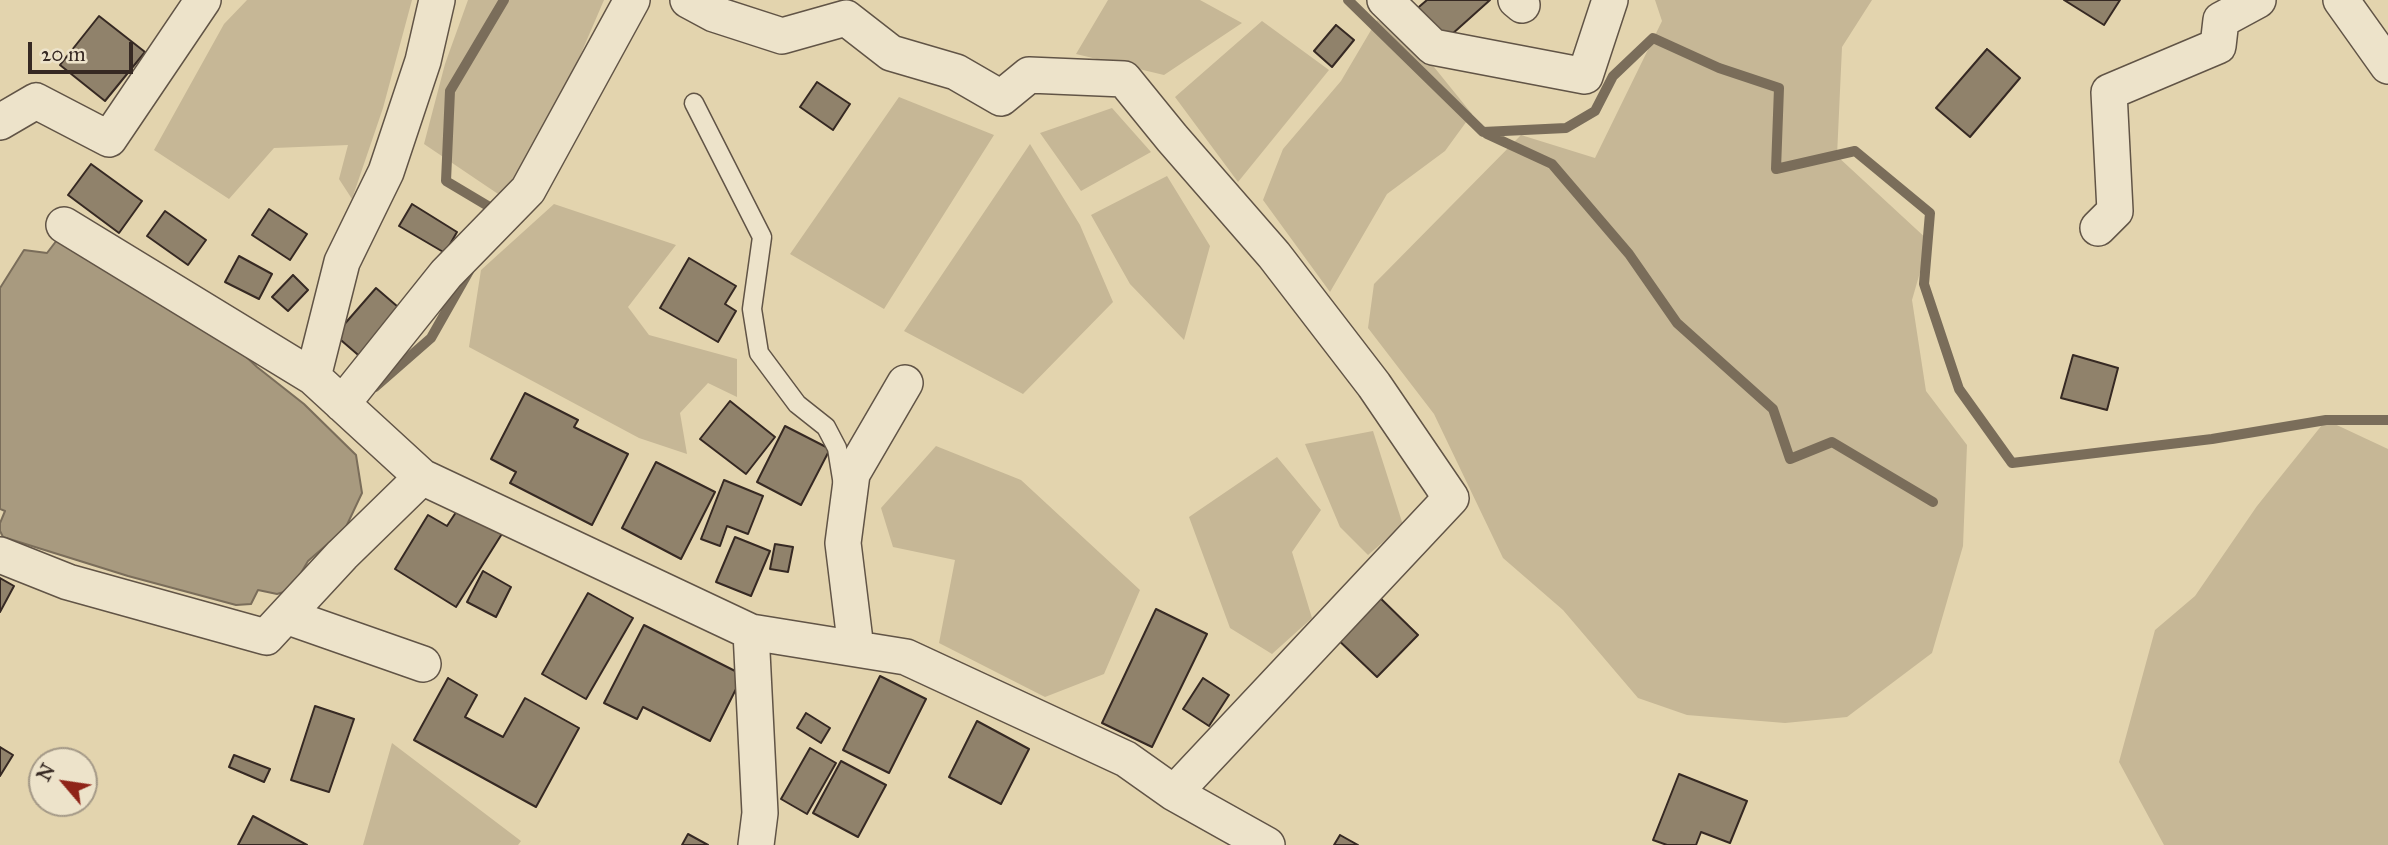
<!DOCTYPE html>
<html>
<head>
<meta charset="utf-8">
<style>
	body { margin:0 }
	#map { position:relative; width:2388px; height:845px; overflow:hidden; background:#e3d4ae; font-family:"IM FELL Great Primer",serif }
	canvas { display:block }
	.north { position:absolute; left:28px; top:747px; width:70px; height:70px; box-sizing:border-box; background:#ede3ca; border:2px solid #a49987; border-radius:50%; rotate:299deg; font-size:19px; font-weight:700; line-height:28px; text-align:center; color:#362923 }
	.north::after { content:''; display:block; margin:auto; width:24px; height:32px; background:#8f2418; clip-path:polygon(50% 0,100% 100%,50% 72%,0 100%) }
	.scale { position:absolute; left:28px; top:42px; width:105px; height:32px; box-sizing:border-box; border:4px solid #362923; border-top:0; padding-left:9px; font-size:21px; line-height:24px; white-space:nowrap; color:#362923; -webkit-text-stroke:5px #ede3ca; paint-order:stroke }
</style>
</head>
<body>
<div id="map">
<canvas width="2388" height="845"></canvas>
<div class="north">N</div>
<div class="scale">20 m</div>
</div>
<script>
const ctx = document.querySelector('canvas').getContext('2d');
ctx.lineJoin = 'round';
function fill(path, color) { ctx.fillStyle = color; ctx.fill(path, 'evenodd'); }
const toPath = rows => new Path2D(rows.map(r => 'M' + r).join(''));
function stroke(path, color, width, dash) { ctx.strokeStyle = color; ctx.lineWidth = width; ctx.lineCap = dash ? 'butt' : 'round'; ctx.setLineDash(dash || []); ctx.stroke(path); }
fill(toPath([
	[247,0,412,0,383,108,352,199,339,179,348,145,274,148,229,199,154,150,224,24],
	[468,0,604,0,564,93,507,200,424,144,445,64],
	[1108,0,1200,0,1242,23,1164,75,1076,54],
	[1655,0,1872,0,1842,47,1837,156,1929,241,1912,300,1926,391,1967,445,1963,546,1932,653,1847,717,1785,723,1687,715,1638,698,1563,610,1503,558,1434,414,1368,328,1374,284,1521,135,1595,158,1662,21],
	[1377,20,1396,31,1434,67,1472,114,1445,151,1387,194,1330,292,1263,200,1283,149,1341,81],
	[1262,21,1329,70,1238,182,1175,97],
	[899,97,994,135,884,309,790,254],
	[1112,108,1151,152,1081,191,1040,133],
	[1030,144,1080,225,1113,302,1023,394,904,331],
	[1167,176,1210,246,1184,340,1130,284,1091,215],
	[554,204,676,245,628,307,649,335,737,359,737,397,708,383,680,413,687,454,639,438,469,347,481,270],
	[2326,420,2388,449,2388,845,2164,845,2119,762,2155,630,2195,596,2257,506],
	[1373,431,1403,525,1368,555,1340,527,1305,444],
	[936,446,1021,480,1140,590,1104,674,1045,697,939,643,955,560,893,547,881,508],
	[1277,457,1321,510,1292,552,1312,618,1272,654,1230,628,1189,517],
	[392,743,521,841,518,845,363,845]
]), '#c6b796');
const water = toPath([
	[57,240,210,323,257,367,304,404,356,455,362,493,345,529,308,561,291,590,277,594,258,590,251,604,236,605,128,576,3,537,0,531,0,523,5,511,0,509,0,288,24,250,47,253,57,240]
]);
fill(water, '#a89a7f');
stroke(water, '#7a6d5a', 2);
stroke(toPath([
	[1348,0,1483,132,1566,128,1595,111,1613,76,1653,38,1719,68,1779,88,1776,169,1855,151,1930,213,1924,284,1959,389,2012,463,2212,439,2326,420,2388,420],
	[1487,134,1552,164,1629,254,1677,323,1773,409,1790,459,1832,442,1933,502],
	[498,212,446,181,450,91,504,0],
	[375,387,431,338,469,271]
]), '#7a6d5a', 10);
const building = toPath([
	[1427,0,1490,0,1441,44,1413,12,1427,0],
	[2064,0,2120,0,2104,25,2064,0],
	[99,16,145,52,105,101,60,65,99,16],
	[1336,25,1354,40,1332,67,1314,51,1336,25],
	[1987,49,2020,78,1970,137,1936,108,1987,49],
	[817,82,850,104,833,130,800,107,817,82],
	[91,164,142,201,119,233,68,195,91,164],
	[412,204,457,232,445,253,399,226,412,204],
	[269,209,307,234,290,260,252,235,269,209],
	[165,211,206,240,188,265,147,236,165,211],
	[239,256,272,274,259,299,225,282,239,256],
	[689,258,736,286,725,304,736,311,718,342,660,308,689,258],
	[293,275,308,290,288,311,272,297,293,275],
	[376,288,405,313,364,360,335,335,376,288],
	[2073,355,2118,368,2107,410,2061,398,2073,355],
	[525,393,578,420,574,427,628,454,592,525,510,483,516,472,491,459,525,393],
	[730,401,775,437,746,474,700,439,730,401],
	[785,426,830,449,801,505,757,482,785,426],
	[656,462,715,492,681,559,622,528,656,462],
	[724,480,763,496,748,534,727,526,720,546,701,539,724,480],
	[462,503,505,529,456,607,395,569,428,515,447,526,462,503],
	[735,537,770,551,751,596,716,582,735,537],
	[775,544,793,547,788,572,770,569,775,544],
	[483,571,511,587,496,617,467,602,483,571],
	[0,578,14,586,0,612,0,578],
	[1373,591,1418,635,1377,677,1332,634,1373,591],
	[588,593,633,618,586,699,542,674,588,593],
	[1156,609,1207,634,1152,747,1102,723,1156,609],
	[644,625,743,675,710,741,643,707,637,719,604,703,644,625],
	[880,676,926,699,889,773,843,750,880,676],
	[448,678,477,695,465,717,503,737,525,698,579,728,536,807,414,740,448,678],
	[1203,678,1229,695,1209,726,1183,709,1203,678],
	[315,706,354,719,329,792,291,780,315,706],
	[806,713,830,728,821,743,797,728,806,713],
	[977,721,1029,749,1001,804,949,777,977,721],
	[0,747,13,755,0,776,0,747],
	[810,748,836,763,807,814,781,799,810,748],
	[234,755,270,769,264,782,229,767,234,755],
	[841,761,886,785,858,837,813,813,841,761],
	[1679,774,1747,801,1730,843,1701,832,1696,845,1667,845,1653,840,1679,774],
	[253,816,307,845,238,845,253,816],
	[688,834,708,845,682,845,688,834],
	[1340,835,1358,845,1334,845,1340,835]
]);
fill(building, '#90826b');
stroke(building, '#362923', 2);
const lane = toPath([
	[694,103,762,237,752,309,759,353,797,404,826,427,837,448,843,485]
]);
const street = toPath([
	[688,0,714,14,782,36,846,18,891,53,956,72,1001,98,1029,75,1124,79,1172,138,1274,255,1374,385,1451,498,1174,793],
	[1385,0,1433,47,1585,76,1610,0],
	[1516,0,1522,5],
	[2341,0,2388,66],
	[0,122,36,101,109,139,203,0],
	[64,225,313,377],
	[2098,228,2115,211,2109,92,2218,46,2221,20,2258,0],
	[342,404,446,274,528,190,632,0],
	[422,477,313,377,342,262,386,172,423,61,437,0],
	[0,555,68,582,266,637,342,555,422,477,751,632,906,657,1126,759,1174,793,1267,845],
	[286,616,423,664],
	[751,632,760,813,756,845],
	[856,649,843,543,852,474,905,383]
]);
stroke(lane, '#615446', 21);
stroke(street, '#615446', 38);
stroke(lane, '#ede3ca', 18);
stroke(street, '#ede3ca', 35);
</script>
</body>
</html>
